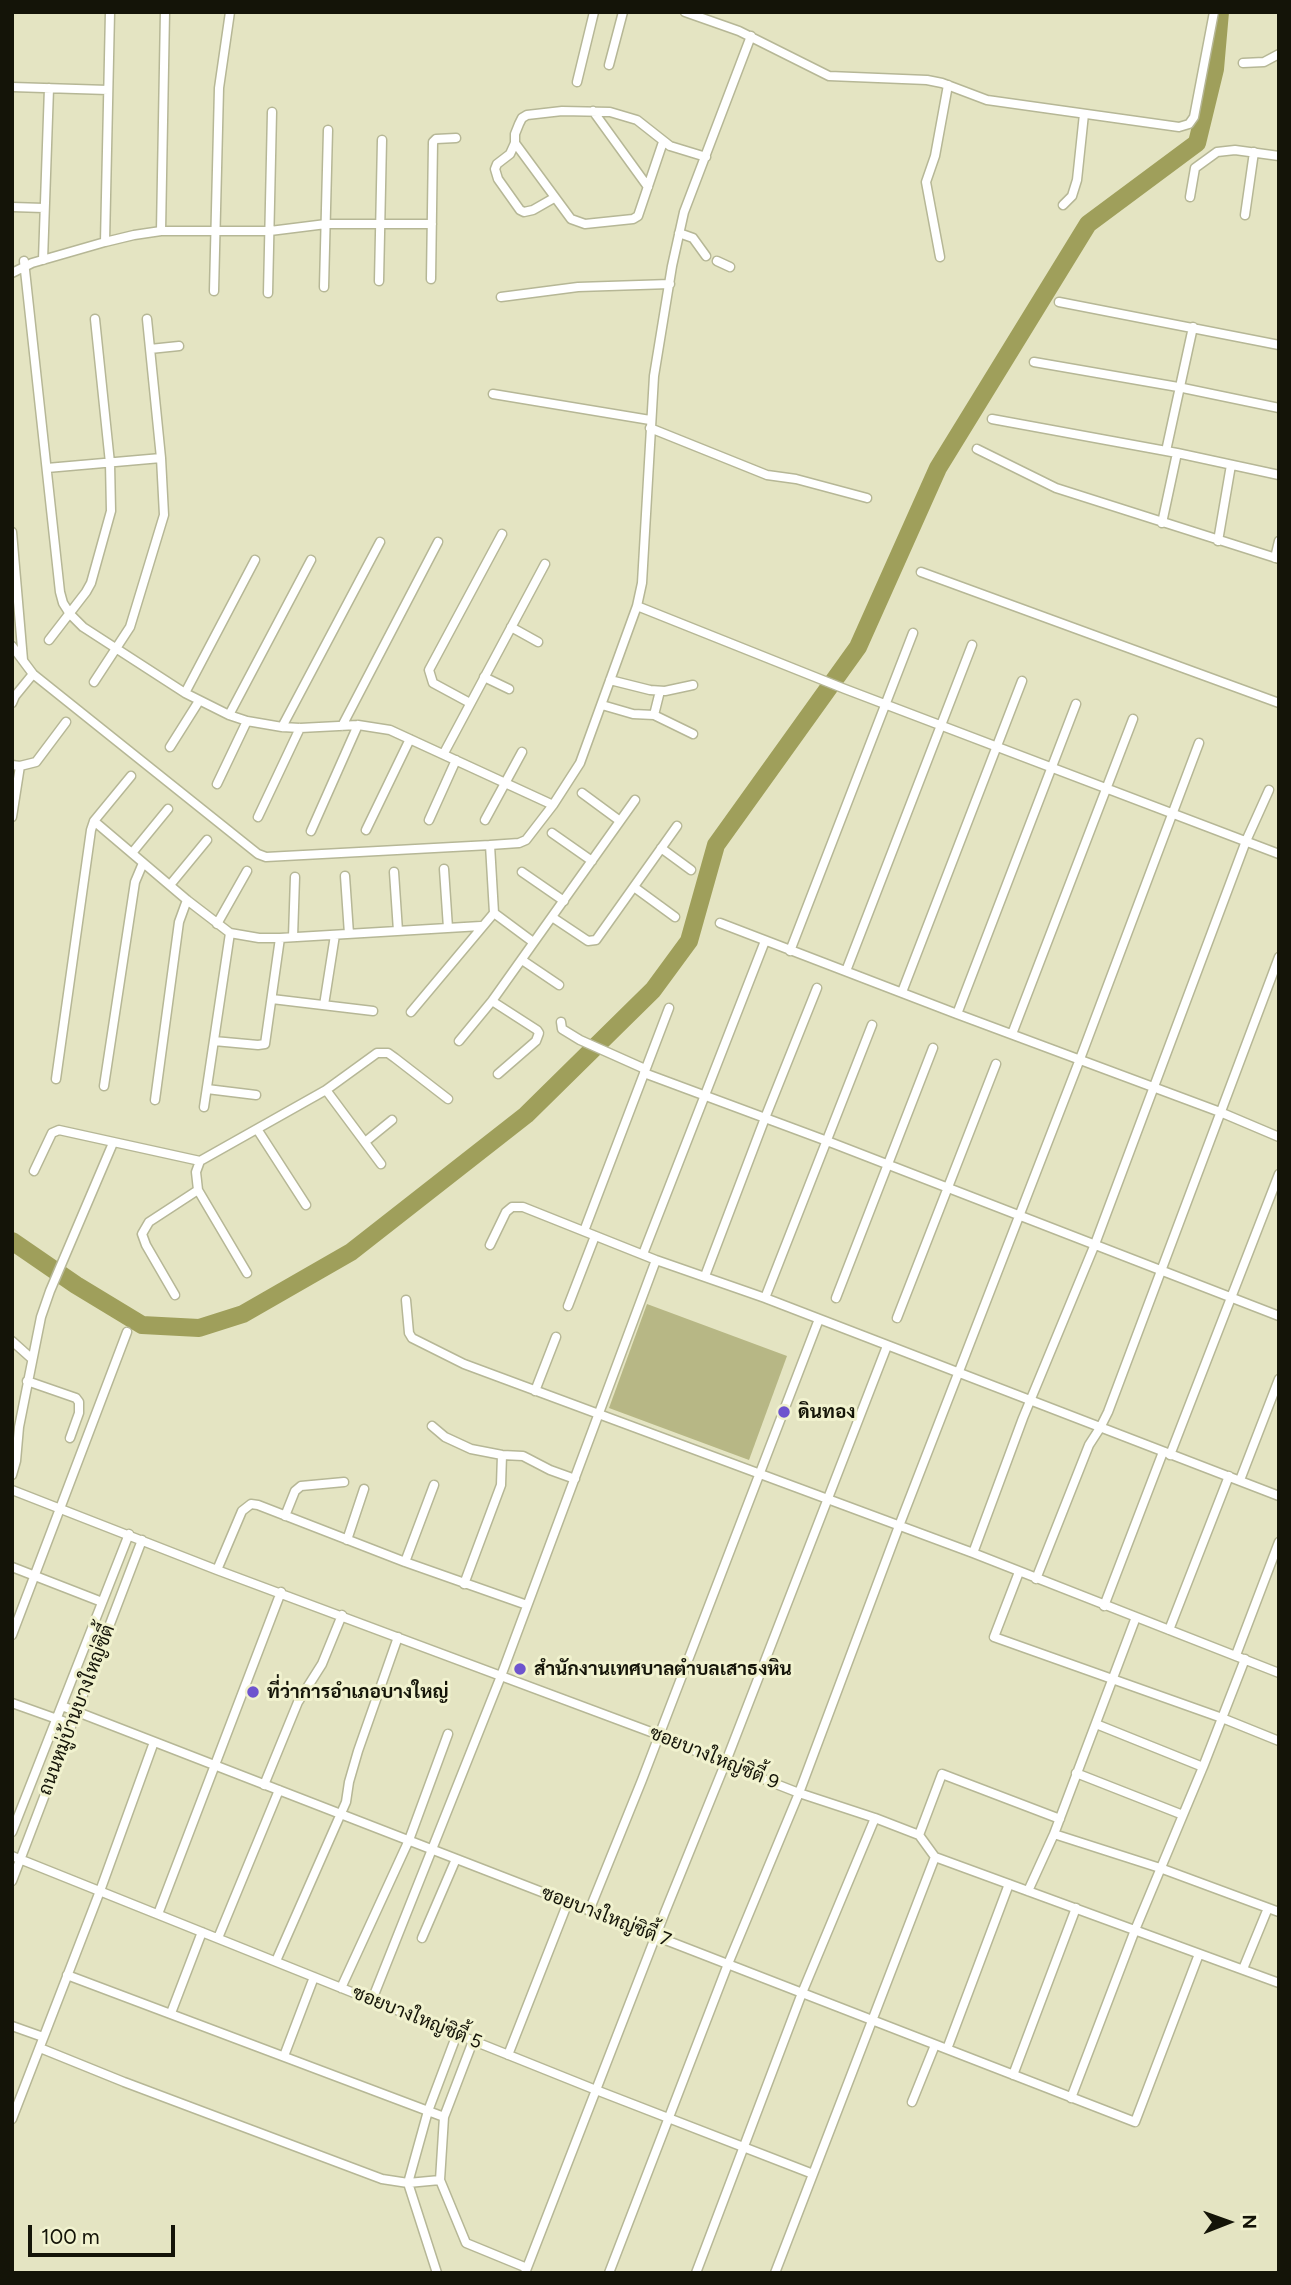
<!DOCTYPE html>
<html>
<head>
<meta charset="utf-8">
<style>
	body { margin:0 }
	#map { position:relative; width:1291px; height:2285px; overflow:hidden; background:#e4e4c2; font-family:Figtree,sans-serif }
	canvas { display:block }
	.frame { position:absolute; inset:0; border:14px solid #141408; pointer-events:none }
	.north { position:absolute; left:1193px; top:2187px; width:70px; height:70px; -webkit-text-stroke:5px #f1f2cf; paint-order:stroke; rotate:89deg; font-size:19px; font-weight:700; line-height:28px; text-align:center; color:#141408 }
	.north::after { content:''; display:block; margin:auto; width:24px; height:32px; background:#141408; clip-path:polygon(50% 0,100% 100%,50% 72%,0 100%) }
	.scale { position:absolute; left:28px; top:2225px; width:147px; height:32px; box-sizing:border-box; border:4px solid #141408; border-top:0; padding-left:9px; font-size:21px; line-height:24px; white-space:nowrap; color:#141408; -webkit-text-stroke:5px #f1f2cf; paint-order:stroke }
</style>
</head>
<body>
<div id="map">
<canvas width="1291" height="2285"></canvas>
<div class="frame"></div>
<div class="north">N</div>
<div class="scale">100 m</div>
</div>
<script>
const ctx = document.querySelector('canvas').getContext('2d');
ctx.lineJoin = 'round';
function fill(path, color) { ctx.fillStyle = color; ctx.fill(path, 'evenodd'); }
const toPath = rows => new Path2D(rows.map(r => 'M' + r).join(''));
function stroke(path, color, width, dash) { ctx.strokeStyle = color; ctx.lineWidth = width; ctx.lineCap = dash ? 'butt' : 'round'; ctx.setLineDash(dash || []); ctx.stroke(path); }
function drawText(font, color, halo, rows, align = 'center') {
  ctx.font = font + ' Figtree,Sarabun,sans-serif'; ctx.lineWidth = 6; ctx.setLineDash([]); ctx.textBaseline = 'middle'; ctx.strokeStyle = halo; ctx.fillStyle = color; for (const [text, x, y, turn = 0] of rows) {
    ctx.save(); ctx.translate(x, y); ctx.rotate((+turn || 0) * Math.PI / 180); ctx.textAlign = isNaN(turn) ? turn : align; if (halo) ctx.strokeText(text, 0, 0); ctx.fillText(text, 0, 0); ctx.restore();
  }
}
fill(toPath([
	[647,1304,787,1356,749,1460,609,1408]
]), '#b7b785');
stroke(toPath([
	[12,1241,76,1285,142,1325,199,1328,243,1314,351,1252,526,1115,653,990,689,941,716,845,858,647,938,468,1088,224,1197,143,1215,69,1220,12]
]), '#9f9f5b', 18);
const minor = toPath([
	[685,12,739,31,829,76,927,80,942,83,987,100,1179,127,1189,124,1194,117,1214,12],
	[1243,63,1264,62,1279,54],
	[609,65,623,12],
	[577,82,594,12],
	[12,87,108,90],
	[593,111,648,187],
	[515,143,571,219,585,224,633,219,638,216,663,142],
	[1190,197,1195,168,1217,152,1235,150,1279,156],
	[554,198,533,210,524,212,520,210,498,179,495,169,497,164,510,154,515,143,515,134,519,124,522,118,527,115,562,111,610,112,637,120,670,146,706,157],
	[1063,205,1072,196,1077,180,1084,114],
	[12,207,44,208],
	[1245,215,1254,152],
	[161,231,165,12],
	[679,233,693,238,706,256],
	[105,242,110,12],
	[940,257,926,182,935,156,948,85],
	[43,260,49,88],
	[24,261,60,592,63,603,70,614,83,627,185,693,229,715,247,721,282,727,300,728,358,725,390,730,553,805],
	[717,261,730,267],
	[12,273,32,263,105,242,134,235,161,231,270,231,326,224,432,224],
	[431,279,433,142,436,139,456,138],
	[379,281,382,140],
	[324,287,328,130],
	[214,291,219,88,230,12],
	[268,293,272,112],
	[501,297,578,287,670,284],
	[1059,302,1279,345],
	[150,349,179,346],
	[1034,362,1178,387,1279,408],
	[493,394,650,420],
	[992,419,1177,453,1279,475],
	[650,428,767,475,796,479,867,498],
	[977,449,1056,488,1279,559],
	[1166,451,1193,327],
	[47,468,161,458],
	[1162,523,1177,453],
	[12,532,23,660],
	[1218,541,1231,465],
	[1275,558,1279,541],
	[921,572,1279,703],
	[637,606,845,689,1279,854],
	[511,627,538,642],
	[49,640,86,592,91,583,111,511,110,463,95,319],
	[12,646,33,674,258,854,266,857,490,845,519,843,526,840,553,805,580,763,637,606,642,583,654,376,672,266,684,212,751,36],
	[484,677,509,689],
	[610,680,650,690,665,691,693,685],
	[94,682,130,627,164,515,161,458,147,319],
	[185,693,255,560],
	[12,703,15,696,33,674],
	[470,703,433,683,429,670,502,534],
	[602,705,633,714,654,715,693,734],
	[229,715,311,560],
	[654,715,660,691],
	[342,726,438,542],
	[282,727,380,542],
	[170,747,199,701],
	[444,753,545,564],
	[12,765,20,766,36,762,66,722],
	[217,784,247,721],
	[582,793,620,821],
	[12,817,20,766],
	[258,817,300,728],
	[429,820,456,760],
	[485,820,522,752],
	[94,821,187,900,230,933,259,938,280,938,481,926],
	[366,830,410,739],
	[311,831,358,725],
	[552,833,592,861],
	[490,845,494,913,533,942],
	[661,848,691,870],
	[132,853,168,809],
	[444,869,448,928],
	[394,872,398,931],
	[522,872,564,901],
	[345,876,349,934],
	[170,885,207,840],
	[634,887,675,917],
	[552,917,588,941,596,940,677,826],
	[720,923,957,1014,1220,1112,1279,1137],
	[217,924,247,871],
	[293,937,295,877],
	[790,951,913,633],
	[522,960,559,985],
	[846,971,972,645],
	[902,992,1022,681],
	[272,999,373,1011],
	[492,1001,537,1030,539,1033,536,1041,498,1074],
	[324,1005,335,935],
	[411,1012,494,913],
	[957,1014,1076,704],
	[561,1022,562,1029,580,1040,645,1069],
	[1012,1034,1133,719],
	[214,1041,258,1045,265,1044,280,938],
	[459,1041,492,1001,635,800],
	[644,1073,827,1141,1279,1316],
	[56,1079,91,830,94,821,131,776],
	[104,1086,135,882,143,863],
	[207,1089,256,1095],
	[326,1090,381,1164],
	[155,1100,179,922,187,900],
	[204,1107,230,933],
	[257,1129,306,1205],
	[365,1142,392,1120],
	[200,1161,196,1172,198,1190,247,1273],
	[34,1171,52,1133,59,1130,200,1161,326,1090,377,1053,388,1053,395,1058,448,1099],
	[584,1231,669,1008],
	[490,1245,506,1212,512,1207,523,1207,656,1260,765,1298,1279,1496],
	[643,1254,765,941],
	[705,1276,765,1118,817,988],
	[175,1295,146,1245,142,1234,149,1222,198,1190],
	[765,1298,872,1025],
	[836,1298,933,1048],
	[406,1300,409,1333,412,1338,464,1364,973,1553,1279,1673],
	[568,1306,595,1236],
	[897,1318,996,1064],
	[12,1341,31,1358],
	[27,1381,76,1398,79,1402,79,1413,70,1438],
	[535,1391,556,1337],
	[432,1426,445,1437,471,1449,502,1455,523,1456,550,1470,575,1479],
	[1170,1455,1279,1174],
	[12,1475,16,1461,19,1427,41,1317,50,1291,113,1143],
	[1240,1480,1279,1379],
	[12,1490,217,1570,659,1735,725,1764,799,1793,875,1818,919,1835,935,1857,1279,1983],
	[285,1516,295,1491,301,1486,344,1482],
	[347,1540,364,1489],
	[973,1553,1023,1418,1095,1244,1246,841,1269,790],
	[405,1562,434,1485],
	[12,1567,102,1602],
	[217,1570,242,1511,251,1504,258,1505,405,1562,527,1605],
	[1019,1572,994,1637,1222,1718,1279,1741],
	[1036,1579,1089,1445,1100,1428,1108,1412,1279,957],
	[464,1584,501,1485,502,1455],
	[1104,1606,1163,1452],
	[1169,1630,1229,1476],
	[12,1635,127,1332],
	[1236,1655,1279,1542],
	[12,1703,71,1724],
	[62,1706,1135,2122,1199,1954],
	[1096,1724,1203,1767],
	[1076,1773,1183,1815],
	[264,1785,298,1702,322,1664,342,1615],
	[12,1832,129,1534],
	[1054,1834,1160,1868,1279,1912],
	[919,1835,942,1774,1060,1819],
	[12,1856,596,2090,813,2174],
	[12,1881,142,1540],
	[1028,1891,1054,1834,1136,1617],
	[589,1911,642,1780,819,1319],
	[158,1914,281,1592],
	[218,1938,279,1790],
	[422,1938,456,1859],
	[276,1961,346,1802,349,1782,358,1751,398,1637],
	[1243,1969,1268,1908],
	[67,1975,444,2117],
	[341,1988,409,1840,448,1734],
	[372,2000,501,1676,656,1260],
	[171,2013,202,1932],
	[12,2026,43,2037],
	[473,2041,444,2117,440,2180,466,2243,527,2268],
	[40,2048,124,2082,382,2179,408,2183,440,2180],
	[947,2049,1009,1884],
	[508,2055,568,1902],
	[284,2056,314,1977],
	[1013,2075,1076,1908],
	[1071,2098,1135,1930,1203,1767,1245,1659],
	[912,2102,935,2045],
	[12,2119,100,1891,154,1742],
	[437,2273,408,2183,428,2111,457,2034],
	[525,2273,665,1912,725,1764,887,1346],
	[609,2273,728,1964,799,1793,899,1526,1080,1059,1199,743],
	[696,2273,802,1993,875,1818],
	[775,2273,935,1857]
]);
stroke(minor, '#b6b796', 11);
stroke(minor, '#fff', 8);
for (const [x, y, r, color] of [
	[784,1412,7,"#6e54ce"],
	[520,1669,7,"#6e54ce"],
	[253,1692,7,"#6e54ce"]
]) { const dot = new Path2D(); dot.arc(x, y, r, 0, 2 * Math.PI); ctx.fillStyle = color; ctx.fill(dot); stroke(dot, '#f1f2cf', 2.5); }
drawText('bold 19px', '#141408', '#f1f2cf', [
	["ดินทอง",798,1412],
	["สำนักงานเทศบาลตำบลเสาธงหิน",534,1669],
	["ที่ว่าการอำเภอบางใหญ่",267,1692]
], 'left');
drawText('19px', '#141408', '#f1f2cf', [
	["ถนนหมู่บ้านบางใหญ่ซิตี้",77,1710,-69],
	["ซอยบางใหญ่ซิตี้ 9",714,1758,22],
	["ซอยบางใหญ่ซิตี้ 7",606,1917,21],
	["ซอยบางใหญ่ซิตี้ 5",417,2018,22]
]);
</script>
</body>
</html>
